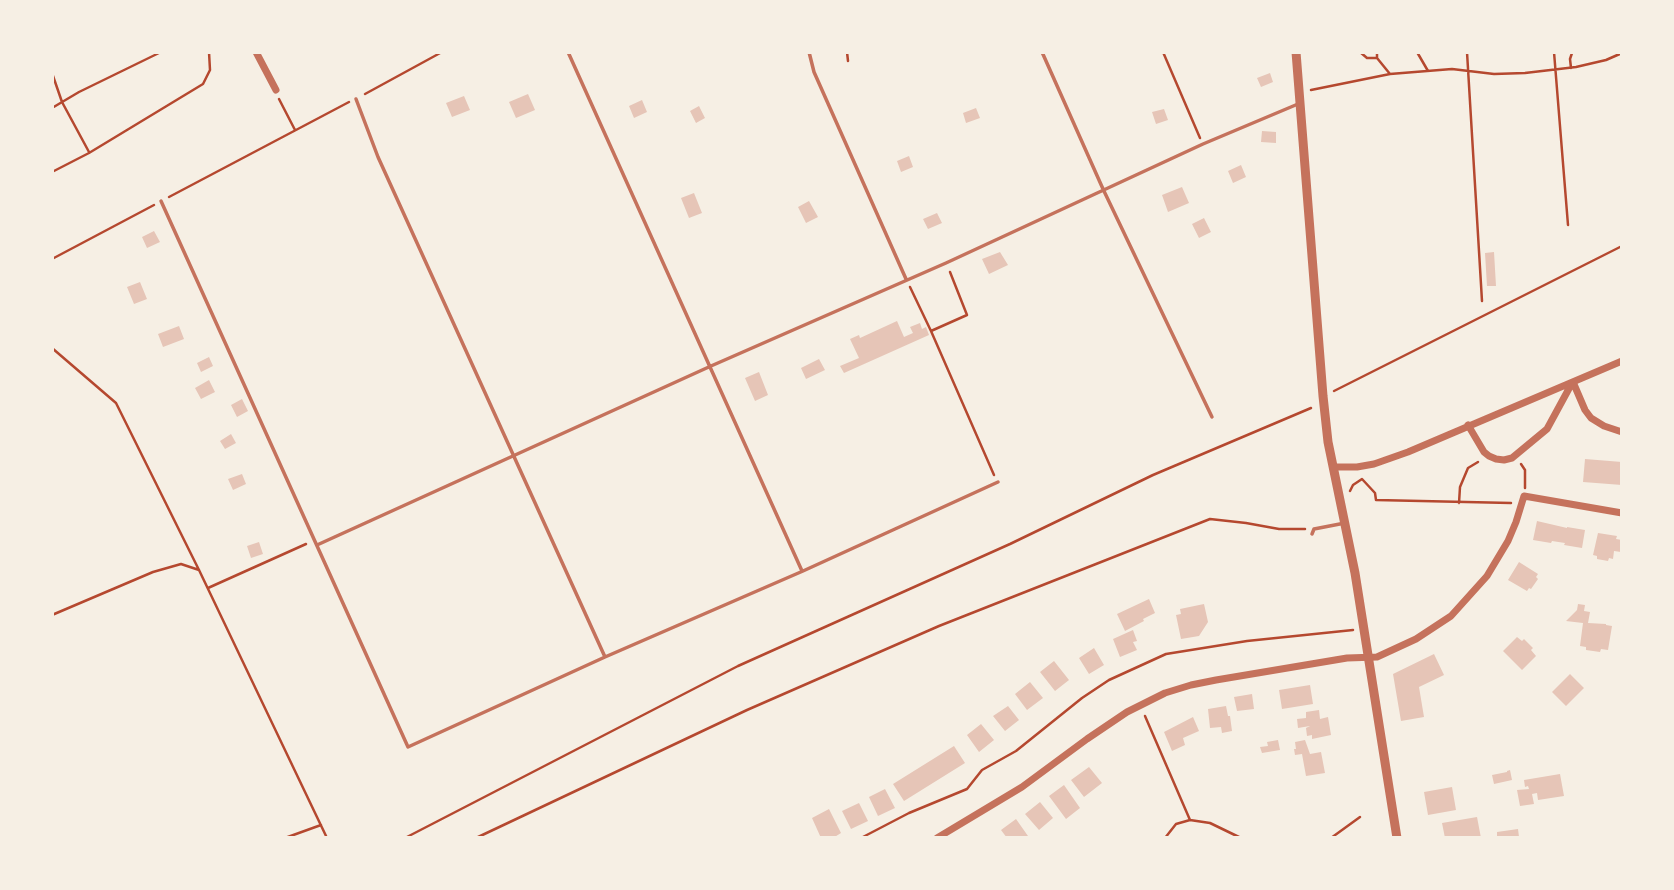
<!DOCTYPE html>
<html>
<head>
<meta charset="utf-8">
<style>
	body { margin:0 }
	#map { position:relative; width:1674px; height:890px; overflow:hidden; background:#f6efe4; font-family:Helvetica,sans-serif }
	canvas { display:block }
	.frame { position:absolute; inset:0; border:54px solid #f6efe4; pointer-events:none }
</style>
</head>
<body>
<div id="map">
<canvas width="1674" height="890"></canvas>
<div class="frame"></div>
</div>
<script>
const ctx = document.querySelector('canvas').getContext('2d');
ctx.lineJoin = 'round';
function fill(path, color) { ctx.fillStyle = color; ctx.fill(path, 'evenodd'); }
const toPath = rows => new Path2D(rows.map(r => 'M' + r).join(''));
function stroke(path, color, width, dash) { ctx.strokeStyle = color; ctx.lineWidth = width; ctx.lineCap = dash ? 'butt' : 'round'; ctx.setLineDash(dash || []); ctx.stroke(path); }
fill(toPath([
	[1270,73,1273,82,1261,87,1257,78],
	[528,94,535,110,516,118,509,102],
	[464,96,470,110,452,117,446,103],
	[642,100,647,112,634,118,629,106],
	[699,106,705,118,696,123,690,111],
	[976,108,980,118,966,123,963,113],
	[1164,109,1168,120,1156,124,1152,112],
	[1262,131,1276,132,1276,143,1261,142],
	[909,156,913,167,901,172,897,161],
	[1241,165,1246,177,1233,183,1228,171],
	[1182,187,1189,203,1168,212,1162,195],
	[694,193,702,213,689,218,681,198],
	[809,201,818,217,806,223,798,207],
	[937,213,942,223,928,229,923,219],
	[1204,218,1211,232,1199,238,1192,224],
	[154,231,160,242,147,248,142,237],
	[1000,252,1008,265,989,274,982,259],
	[1494,252,1496,286,1487,286,1485,253],
	[140,282,147,299,134,304,127,287],
	[897,321,904,337,913,333,910,327,920,323,922,329,926,327,929,335,844,373,840,366,859,358,850,339,859,335,860,338],
	[179,326,184,339,163,347,158,334],
	[209,357,213,366,201,372,197,363],
	[819,359,825,370,806,379,801,368],
	[759,372,768,395,755,401,745,378],
	[209,380,215,392,201,399,195,388],
	[242,399,248,411,237,417,231,405],
	[231,434,236,443,225,449,220,441],
	[1585,459,1622,462,1622,485,1583,482],
	[242,474,246,484,233,490,228,479],
	[1537,521,1567,528,1567,527,1585,530,1582,548,1564,545,1565,543,1552,541,1551,543,1533,540],
	[1598,533,1617,536,1616,539,1622,540,1621,552,1614,551,1613,559,1609,558,1608,561,1597,559,1597,556,1593,555],
	[259,542,263,554,251,558,247,546],
	[1519,562,1538,574,1536,577,1538,579,1531,589,1529,588,1527,591,1508,580],
	[1149,599,1155,613,1143,619,1144,621,1125,631,1117,614],
	[1204,604,1208,622,1199,636,1181,639,1176,615,1181,614,1180,609],
	[1578,604,1585,605,1584,611,1590,612,1588,623,1606,624,1606,625,1612,626,1608,650,1601,649,1600,652,1586,650,1586,647,1580,646,1583,623,1566,621,1577,610],
	[1133,630,1137,641,1133,642,1137,650,1120,657,1113,639],
	[1517,637,1522,641,1524,639,1533,648,1531,650,1536,656,1522,670,1503,651],
	[1094,648,1104,665,1089,674,1079,658],
	[1434,654,1444,675,1419,687,1424,717,1401,721,1393,674],
	[1054,661,1069,680,1055,691,1040,672],
	[1570,674,1584,688,1566,706,1552,692],
	[1030,682,1043,698,1027,710,1015,694],
	[1310,685,1313,704,1282,709,1279,690],
	[1252,694,1254,709,1237,711,1234,697],
	[1008,706,1019,720,1005,731,993,716],
	[1226,706,1228,716,1230,716,1232,731,1222,733,1221,727,1210,728,1208,709],
	[1319,710,1320,719,1328,717,1331,735,1312,739,1312,735,1307,736,1306,728,1310,726,1298,728,1297,719,1306,718,1306,712],
	[1193,717,1199,731,1183,738,1185,745,1172,751,1164,732],
	[981,724,994,740,979,752,967,735],
	[1278,740,1280,750,1262,753,1260,747,1268,746,1267,742],
	[1305,740,1310,754,1321,752,1325,773,1306,776,1302,754,1295,755,1294,749,1296,749,1295,742],
	[954,746,965,763,904,801,893,784],
	[1089,767,1102,783,1084,797,1071,780],
	[1510,770,1512,780,1494,784,1492,775,1507,772,1507,771],
	[1560,774,1564,796,1538,800,1537,793,1532,794,1534,804,1520,806,1517,790,1529,789,1528,786,1525,787,1524,780],
	[1064,785,1080,808,1066,819,1049,796],
	[1452,787,1456,810,1428,815,1424,792],
	[885,789,895,808,878,816,869,797],
	[1040,802,1053,818,1039,830,1025,814],
	[859,803,868,821,851,829,842,811],
	[829,809,841,833,833,838,821,838,812,818],
	[1477,817,1481,838,1445,838,1442,823],
	[1016,819,1028,836,1026,838,1007,838,1001,830],
	[1518,829,1519,837,1497,838,1497,832]
]), '#e6c5b7');
stroke(toPath([
	[847,52,848,61],
	[1163,52,1200,138],
	[1360,52,1367,58,1377,58],
	[1377,52,1377,58,1390,74],
	[1417,52,1428,71],
	[1467,52,1482,301],
	[1554,52,1568,225],
	[1571,68,1570,59,1572,53],
	[52,73,62,102,89,152],
	[1311,90,1390,74,1452,69,1494,74,1525,73,1576,67,1606,60,1622,53],
	[365,94,442,52],
	[279,99,295,130],
	[52,108,79,92,161,52],
	[52,172,89,153,203,84,210,70,209,52],
	[169,197,349,102],
	[52,259,154,205],
	[950,272,967,315,931,331,994,475],
	[910,287,931,331],
	[52,348,116,403,199,570,327,838],
	[1334,391,1622,246],
	[1521,464,1525,470,1525,488],
	[1350,491,1353,485,1362,479,1375,493,1376,500,1511,503],
	[1459,503,1460,487,1468,468,1478,462],
	[208,588,306,544],
	[52,615,153,572,181,564,199,570],
	[1145,716,1190,820,1210,823,1241,838],
	[285,838,321,825],
	[405,838,738,666,1010,544,1153,475,1311,408],
	[476,838,747,710,939,626,1210,519,1246,523,1279,529,1305,529],
	[861,838,909,813,967,789,982,770,1016,751,1082,698,1109,680,1166,654,1247,641,1353,630],
	[1165,838,1176,824,1190,820],
	[1331,838,1360,817]
]), '#b5482f', 2.5);
stroke(toPath([
	[568,52,802,571],
	[809,52,814,72,906,279],
	[1042,52,1103,189,1212,417],
	[356,99,378,157,605,657],
	[161,201,408,747,605,657,803,571,998,482],
	[1312,534,1314,529,1345,523],
	[317,545,711,366,946,263,1203,144,1298,104]
]), '#c5725c', 3.5);
stroke(toPath([
	[256,52,276,90],
	[1573,382,1585,410,1591,418,1604,426,1622,432],
	[1468,425,1484,452,1489,456,1496,459,1504,460,1512,458,1547,429,1572,383],
	[1334,467,1357,467,1374,464,1408,452,1622,361],
	[937,838,1022,787,1087,739,1127,712,1165,693,1191,685,1216,680,1347,658,1377,657,1416,639,1451,616,1487,576,1508,541,1516,522,1524,496,1622,513]
]), '#c5725c', 7);
stroke(toPath([
	[1296,52,1323,396,1328,442,1355,573,1397,838]
]), '#c5725c', 9);
</script>
</body>
</html>
